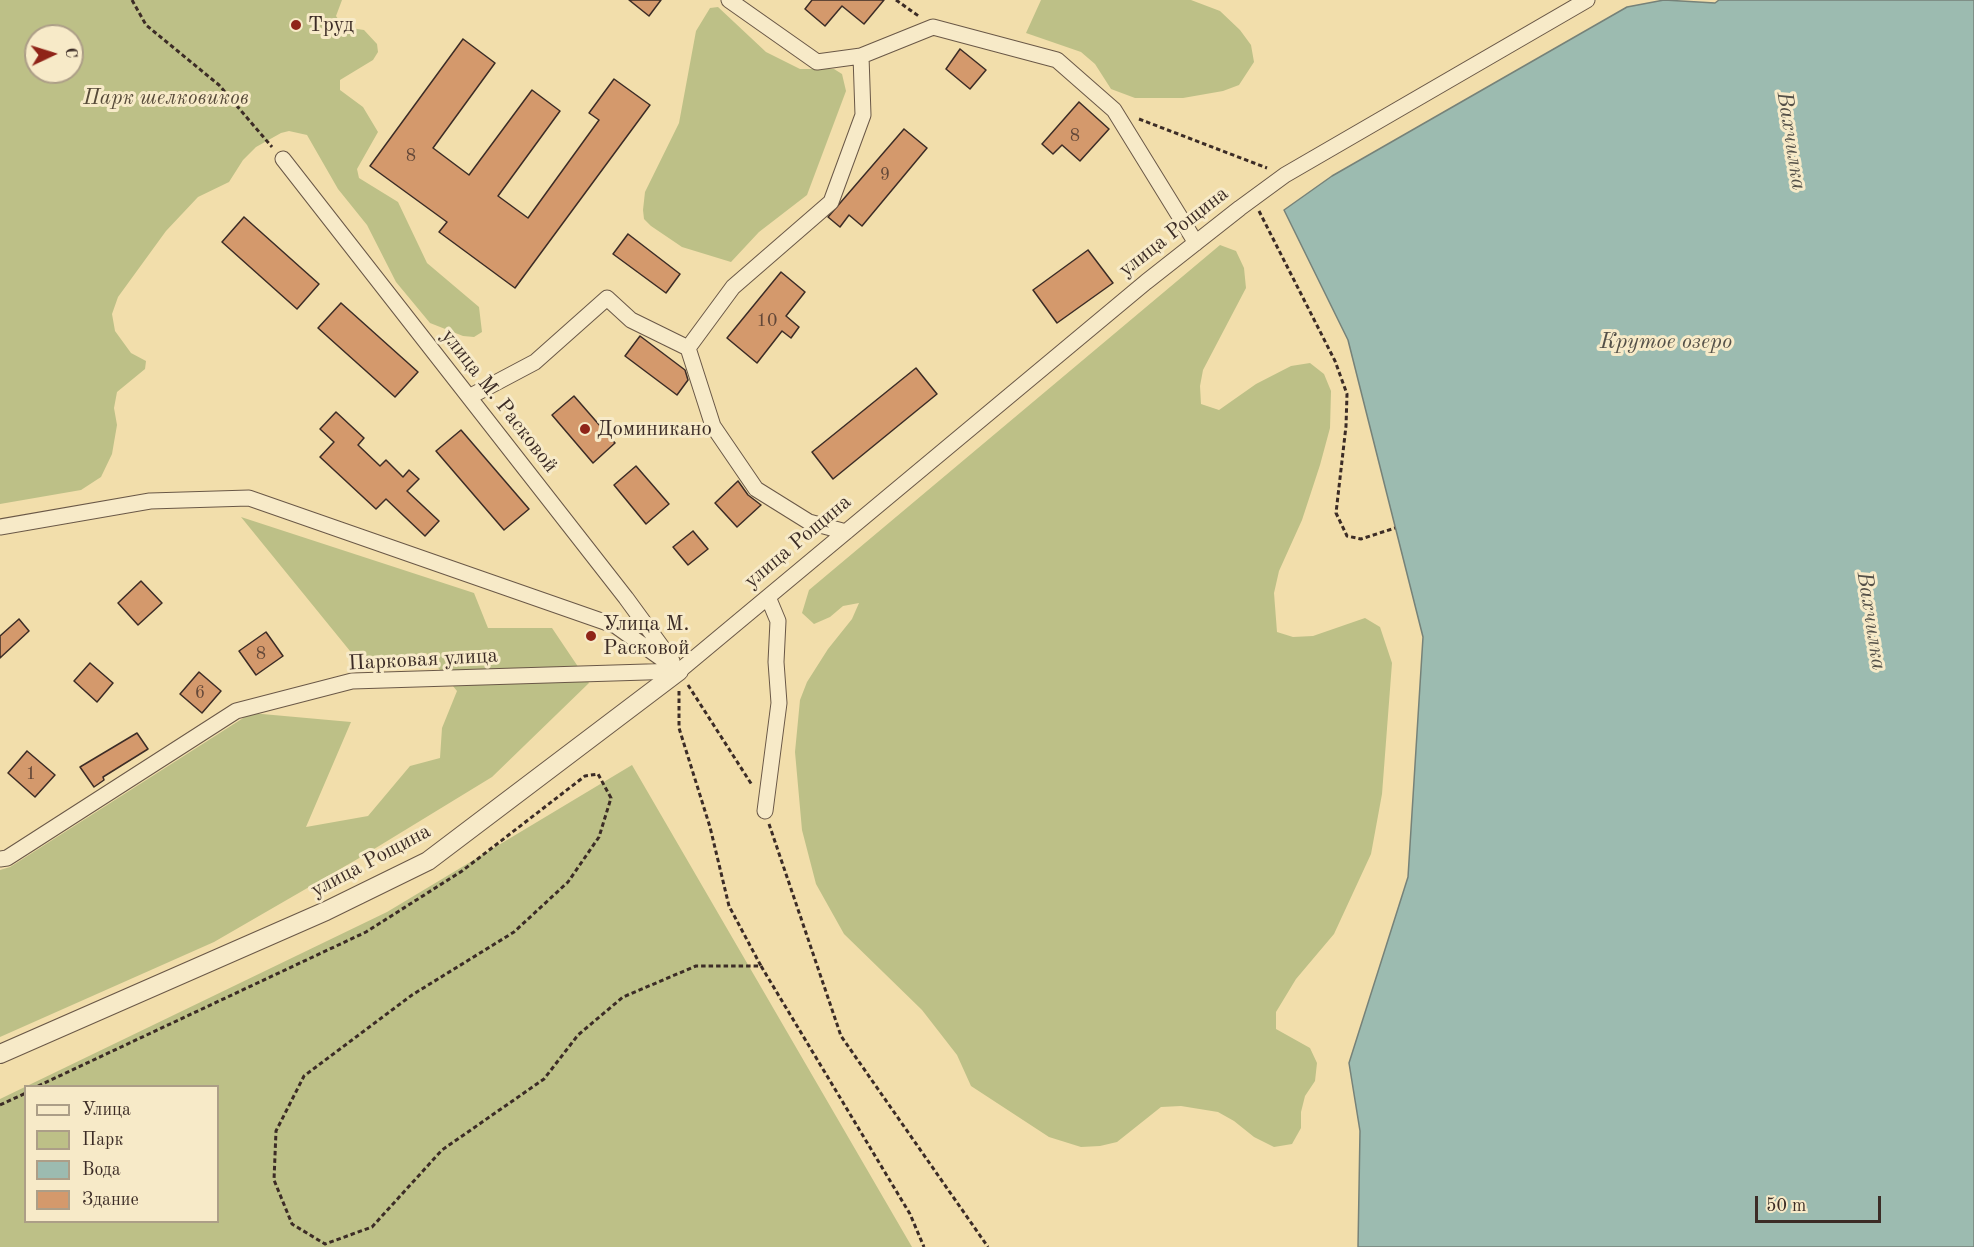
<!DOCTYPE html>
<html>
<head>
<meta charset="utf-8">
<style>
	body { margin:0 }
	#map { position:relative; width:1974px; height:1247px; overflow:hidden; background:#f2deab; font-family:"Old Standard TT",serif }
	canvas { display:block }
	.legend { position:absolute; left:24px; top:1085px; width:195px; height:138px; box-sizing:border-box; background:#f7eac8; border:2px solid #ac9e87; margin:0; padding:8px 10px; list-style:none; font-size:18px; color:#3c2c26 }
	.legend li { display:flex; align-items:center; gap:12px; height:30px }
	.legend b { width:30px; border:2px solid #ac9e87 }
	.north { position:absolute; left:24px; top:24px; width:60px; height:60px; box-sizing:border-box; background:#f7eac8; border:2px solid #ac9e87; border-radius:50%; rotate:86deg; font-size:16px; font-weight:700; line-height:24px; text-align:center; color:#3c2c26 }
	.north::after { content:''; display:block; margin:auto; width:21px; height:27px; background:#8f2418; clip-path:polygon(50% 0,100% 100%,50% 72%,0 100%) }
	.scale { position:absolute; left:1755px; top:1196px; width:126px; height:27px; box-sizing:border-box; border:3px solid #3c2c26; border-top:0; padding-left:8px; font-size:18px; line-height:21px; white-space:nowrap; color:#3c2c26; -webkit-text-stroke:4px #f7eac8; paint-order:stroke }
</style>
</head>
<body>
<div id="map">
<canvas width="1974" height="1247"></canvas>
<ul class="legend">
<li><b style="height:8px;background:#f7eac8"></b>Улица</li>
<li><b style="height:16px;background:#bdc087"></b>Парк</li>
<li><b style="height:16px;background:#9cbbb0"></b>Вода</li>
<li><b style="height:16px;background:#d4996c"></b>Здание</li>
</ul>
<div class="north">С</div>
<div class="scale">50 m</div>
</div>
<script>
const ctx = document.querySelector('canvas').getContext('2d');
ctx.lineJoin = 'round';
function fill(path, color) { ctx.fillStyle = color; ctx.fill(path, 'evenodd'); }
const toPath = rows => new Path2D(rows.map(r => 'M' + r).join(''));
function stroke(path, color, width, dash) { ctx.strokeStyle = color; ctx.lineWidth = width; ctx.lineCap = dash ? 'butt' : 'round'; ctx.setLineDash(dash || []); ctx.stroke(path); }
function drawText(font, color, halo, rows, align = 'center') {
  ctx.font = font + ' "Old Standard TT",serif'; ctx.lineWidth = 6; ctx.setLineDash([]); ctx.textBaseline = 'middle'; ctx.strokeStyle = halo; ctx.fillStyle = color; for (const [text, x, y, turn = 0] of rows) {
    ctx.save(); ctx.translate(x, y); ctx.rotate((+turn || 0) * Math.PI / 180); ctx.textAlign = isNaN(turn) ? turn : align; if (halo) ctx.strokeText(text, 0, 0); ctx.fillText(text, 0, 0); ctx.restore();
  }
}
fill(toPath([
	[0,0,342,0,336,16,344,27,364,30,377,44,378,52,373,60,340,80,340,90,363,107,378,132,357,169,359,178,398,202,427,263,479,307,482,332,474,337,463,336,430,323,396,282,367,225,338,189,307,135,289,131,281,133,256,147,243,160,229,182,198,197,166,231,118,297,112,314,115,331,131,353,146,361,145,369,117,392,114,408,117,425,112,454,101,477,81,490,0,504],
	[36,36,72,36,72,72,36,72],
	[1041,0,1191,0,1220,11,1240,30,1251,45,1254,62,1239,85,1223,91,1183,98,1135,98,1111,89,1095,64,1081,52,1026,33],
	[718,7,766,52,800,69,834,69,842,74,846,91,807,195,759,232,731,262,682,247,651,226,644,219,643,210,645,192,679,123,696,31,710,8],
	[1220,245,1236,251,1244,268,1246,288,1203,370,1200,386,1201,404,1219,410,1256,384,1291,366,1310,363,1324,374,1331,391,1330,428,1320,465,1302,520,1279,571,1274,593,1277,632,1293,637,1313,636,1365,618,1380,627,1392,663,1382,794,1371,854,1334,934,1296,979,1276,1012,1276,1029,1310,1048,1317,1063,1315,1081,1305,1096,1301,1112,1301,1128,1292,1144,1274,1147,1254,1137,1234,1121,1218,1112,1181,1106,1161,1107,1117,1142,1100,1146,1081,1147,1049,1137,971,1086,957,1055,922,1010,844,934,816,884,802,830,795,752,800,700,807,682,828,649,852,619,859,603,843,606,830,617,814,624,802,613,809,590],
	[241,517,474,593,488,628,552,628,589,683,492,777,361,857,214,942,0,1037,0,870,10,867,251,713,351,722,306,827,368,816,410,766,440,758,442,728,457,691,426,653,363,667],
	[632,765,912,1247,0,1247,0,1099,387,912],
	[26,1086,218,1086,218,1222,26,1222]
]), '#bdc087');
const water = toPath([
	[1664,0,1715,3,1719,0,1974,0,1974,1247,1358,1247,1360,1131,1349,1063,1408,877,1423,637,1348,340,1284,210,1332,176,1627,7,1664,0]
]);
fill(water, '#9cbbb0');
stroke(water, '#768279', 1.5);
const building = toPath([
	[629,0,661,0,649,16,629,0],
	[812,0,884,0,864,24,842,6,825,26,805,9,812,0],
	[463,39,495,63,433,148,469,175,532,90,560,111,498,196,528,218,599,120,589,113,614,79,650,105,515,288,439,232,447,222,370,166,463,39],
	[960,49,986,70,970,89,946,69,960,49],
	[1079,102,1109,129,1080,161,1062,145,1053,154,1042,144,1079,102],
	[904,129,927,148,862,226,849,215,840,227,828,217,904,129],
	[244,217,319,284,297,309,222,242,244,217],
	[628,234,680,274,666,293,613,254,628,234],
	[1088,250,1113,283,1057,323,1033,290,1088,250],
	[781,272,805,292,786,316,799,327,791,338,782,331,757,363,727,338,781,272],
	[341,303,418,372,395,397,318,328,341,303],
	[640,336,685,370,688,380,677,395,625,356,640,336],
	[916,368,937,394,833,479,812,452,916,368],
	[574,396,615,443,593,463,552,415,574,396],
	[336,412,364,438,358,445,380,466,386,460,403,477,409,470,419,479,407,491,439,521,425,536,386,499,376,509,320,457,334,442,320,429,336,412],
	[461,430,529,509,504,530,436,451,461,430],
	[636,466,669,504,646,524,614,485,636,466],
	[738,481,748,495,761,505,737,527,715,503,738,481],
	[693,531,708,549,688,565,673,547,693,531],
	[141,581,162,603,138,625,118,603,141,581],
	[19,619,29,631,0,658,0,636,19,619],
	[266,632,283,656,256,675,239,651,266,632],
	[90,663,113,683,97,702,74,681,90,663],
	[199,672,221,691,202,713,180,694,199,672],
	[137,733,148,749,103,777,104,780,94,787,80,767,137,733],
	[27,751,55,775,35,797,8,773,27,751]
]);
fill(building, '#d4996c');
stroke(building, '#3c2c26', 1.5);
const minor = toPath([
	[729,0,817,62,861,56,933,27,1057,60,1114,110,1196,243],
	[283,159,626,598,672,661],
	[688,348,733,287,831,202,863,115,861,56],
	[469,397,535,362,607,298,631,320,688,348,713,426,756,489,809,522,846,532],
	[0,527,150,501,249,498,616,626,679,671],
	[679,671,1146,282,1240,208,1285,175,1587,0],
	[765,811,779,703,776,662,778,621,768,597],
	[0,859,7,858,236,711,352,681,679,671]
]);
const tertiary = toPath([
	[0,1054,326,911,428,861,679,671]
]);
stroke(minor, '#6a5847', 17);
stroke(tertiary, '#6a5847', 20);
stroke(toPath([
	[132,0,146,25,219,85,272,147],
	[896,0,920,17],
	[1139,119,1267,168],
	[1259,211,1335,361,1347,394,1346,426,1336,513,1347,536,1361,539,1395,528],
	[688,685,752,785],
	[679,691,679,728,710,827,729,906,761,966],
	[769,824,841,1036,988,1247],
	[38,1086,366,932,462,871,585,776,598,774,611,798,599,837,568,882,514,932,412,995,304,1076,276,1131,274,1180,292,1224,325,1244,372,1227,442,1150,544,1079,578,1035,623,997,696,966,761,966,910,1214,924,1247],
	[0,1105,26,1093]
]), '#3c2c26', 3, [4.5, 3]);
stroke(minor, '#f7eac8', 15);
stroke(tertiary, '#f7eac8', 18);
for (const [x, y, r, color] of [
	[296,25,6,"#8f2418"],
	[585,429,6,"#8f2418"],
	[591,636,6,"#8f2418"]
]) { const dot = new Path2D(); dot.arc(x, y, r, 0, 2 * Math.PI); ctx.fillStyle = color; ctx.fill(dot); stroke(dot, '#f7eac8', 2); }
drawText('18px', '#624738', null, [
	["8",1075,136],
	["8",411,156],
	["9",885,175],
	["10",767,321],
	["8",261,654],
	["6",200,693],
	["1",31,774]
]);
drawText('21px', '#3c2c26', '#f7eac8', [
	["Труд",308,25],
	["Доминикано",597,429],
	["Улица М.",603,624],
	["Расковой",603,648]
], 'left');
drawText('italic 21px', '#564a39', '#f7eac8', [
	["Парк шелковиков",166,98]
]);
drawText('21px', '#3c2c26', '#f7eac8', [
	["улица Рощина",1174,232,-38],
	["улица М. Расковой",499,401,52],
	["улица Рощина",798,542,-40],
	["Парковая улица",423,660,-3],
	["улица Рощина",371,861,-28]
]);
drawText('italic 22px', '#545048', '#f7eac8', [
	["Вахчилка",1791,141,81],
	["Крутое озеро",1666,342],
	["Вахчилка",1871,621,81]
]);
</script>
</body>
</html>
